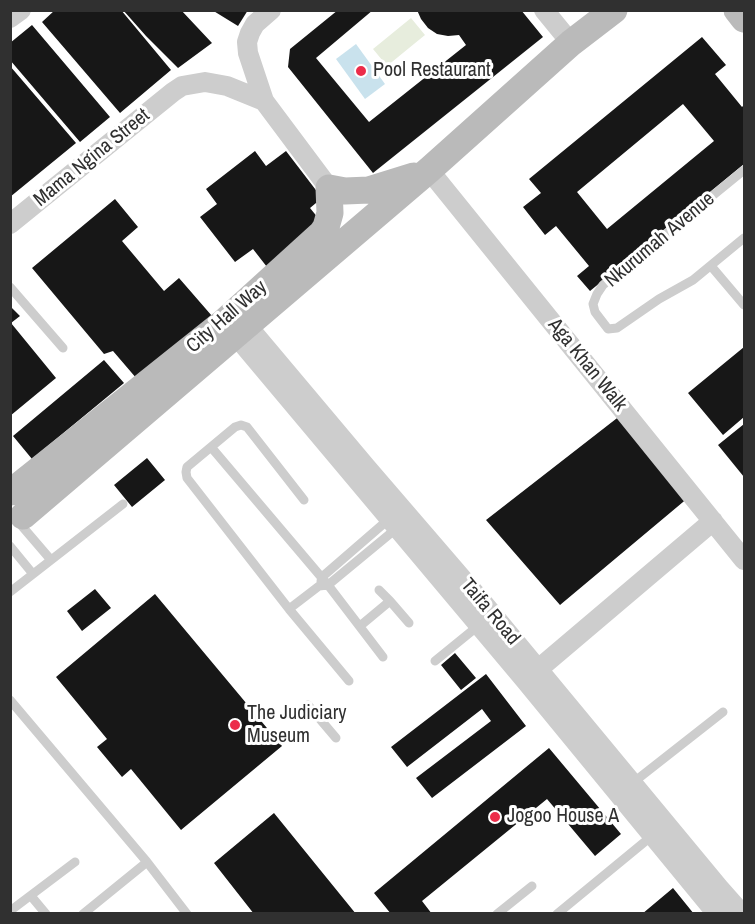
<!DOCTYPE html>
<html>
<head>
<meta charset="utf-8">
<style>
	body { margin:0 }
	#map { position:relative; width:755px; height:924px; overflow:hidden; background:#fff; font-family:"Archivo Narrow",sans-serif }
	canvas { display:block }
	.frame { position:absolute; inset:0; border:12px solid #303030; pointer-events:none }
</style>
</head>
<body>
<div id="map">
<canvas width="755" height="924"></canvas>
<div class="frame"></div>
</div>
<script>
const ctx = document.querySelector('canvas').getContext('2d');
ctx.lineJoin = 'round';
function fill(path, color) { ctx.fillStyle = color; ctx.fill(path, 'evenodd'); }
const toPath = rows => new Path2D(rows.map(r => 'M' + r).join(''));
function stroke(path, color, width, dash) { ctx.strokeStyle = color; ctx.lineWidth = width; ctx.lineCap = dash ? 'butt' : 'round'; ctx.setLineDash(dash || []); ctx.stroke(path); }
function drawText(font, color, halo, rows, align = 'center') {
  ctx.font = font + ' "Archivo Narrow",sans-serif'; ctx.lineWidth = 6; ctx.setLineDash([]); ctx.textBaseline = 'middle'; ctx.strokeStyle = halo; ctx.fillStyle = color; for (const [text, x, y, turn = 0] of rows) {
    ctx.save(); ctx.translate(x, y); ctx.rotate((+turn || 0) * Math.PI / 180); ctx.textAlign = isNaN(turn) ? turn : align; if (halo) ctx.strokeText(text, 0, 0); ctx.fillText(text, 0, 0); ctx.restore();
  }
}
fill(toPath([
	[411,18,425,35,387,66,373,49]
]), '#e7eddd');
fill(toPath([
	[356,44,385,84,365,99,336,59]
]), '#c9e2ed');
fill(toPath([
	[55,10,121,10,171,70,120,113,42,22],
	[123,10,181,10,212,43,178,68,146,36],
	[212,10,248,10,238,26],
	[338,10,373,10,316,58,369,122,466,45,459,35,448,36,437,34,428,28,421,19,417,10,521,10,543,37,373,173,288,67,290,49],
	[32,25,110,117,80,142,10,60,10,43],
	[702,37,726,65,715,74,742,107,744,105,744,164,590,291,577,276,589,266,556,226,545,235,523,207,541,193,529,179],
	[683,104,714,141,607,229,577,192],
	[10,66,76,143,10,197],
	[255,151,266,166,286,151,322,198,310,208,323,224,267,267,253,249,235,262,200,217,217,204,206,189],
	[115,199,138,227,122,241,164,291,179,278,212,316,137,379,113,351,104,354,32,268],
	[10,306,20,316,11,323,56,378,10,416],
	[744,347,744,417,723,435,688,393],
	[104,360,124,383,32,459,13,436],
	[621,415,689,497,560,605,486,520],
	[744,424,744,477,718,445],
	[147,458,165,480,132,507,114,485],
	[95,589,111,608,82,631,67,611],
	[155,594,282,746,181,830,131,769,122,777,97,747,107,739,56,677],
	[455,653,476,678,461,690,441,665],
	[486,674,526,726,432,798,416,778,491,721,482,709,407,767,391,747],
	[549,748,621,834,595,856,547,799,422,901,432,914,391,914,374,893],
	[274,813,356,914,254,914,214,863],
	[673,888,694,914,642,914]
]), '#171717');
stroke(toPath([
	[744,170,603,285,597,294,593,304,595,312,608,329,617,328,659,299,693,280,744,238],
	[711,266,744,305],
	[10,287,63,348],
	[211,447,187,467,186,472,187,478,289,609,349,681],
	[304,500,247,427,241,425,235,427,211,447,328,585,383,657],
	[21,525,51,560],
	[10,546,33,574],
	[321,581,322,577,389,519],
	[379,590,390,601],
	[10,592,123,504],
	[289,609,319,586,328,585,397,528],
	[360,626,390,601,409,623],
	[435,661,478,626],
	[10,700,147,862,83,914],
	[308,705,336,738],
	[630,785,723,712],
	[147,862,187,914],
	[31,896,46,914],
	[10,911,75,862],
	[497,914,532,886],
	[557,914,653,835]
]), '#cdcdcd', 9);
stroke(toPath([
	[544,10,571,43],
	[10,18,21,10],
	[264,101,248,53,247,42,250,33,255,24,271,10],
	[429,170,744,560],
	[10,224,173,92,182,86,205,82,227,86,264,101,329,188],
	[239,316,366,467,484,604,719,888,742,914],
	[227,325,525,680,717,914],
	[529,677,713,521]
]), '#cdcdcd', 20);
stroke(toPath([
	[737,10,744,19],
	[11,492,224,322,322,233,326,227,330,213,329,188,345,191,369,190,414,176],
	[23,516,429,170,571,43,614,10]
]), '#bababa', 27);
for (const [x, y, r, color] of [
	[361,71,6,"#ec2d4a"],
	[235,725,6,"#ec2d4a"],
	[495,817,6,"#ec2d4a"]
]) { const dot = new Path2D(); dot.arc(x, y, r, 0, 2 * Math.PI); ctx.fillStyle = color; ctx.fill(dot); stroke(dot, '#fff', 2); }
drawText('20px', '#303030', '#fff', [
	["Pool Restaurant",373,71],
	["The Judiciary",247,714],
	["Museum",247,737],
	["Jogoo House A",507,817]
], 'left');
drawText('20px', '#303030', '#fff', [
	["Mama Ngina Street",92,158,-39],
	["Nkurumah Avenue",660,240,-40],
	["City Hall Way",227,317,-41],
	["Aga Khan Walk",587,365,51],
	["Taifa Road",490,612,50]
]);
</script>
</body>
</html>
